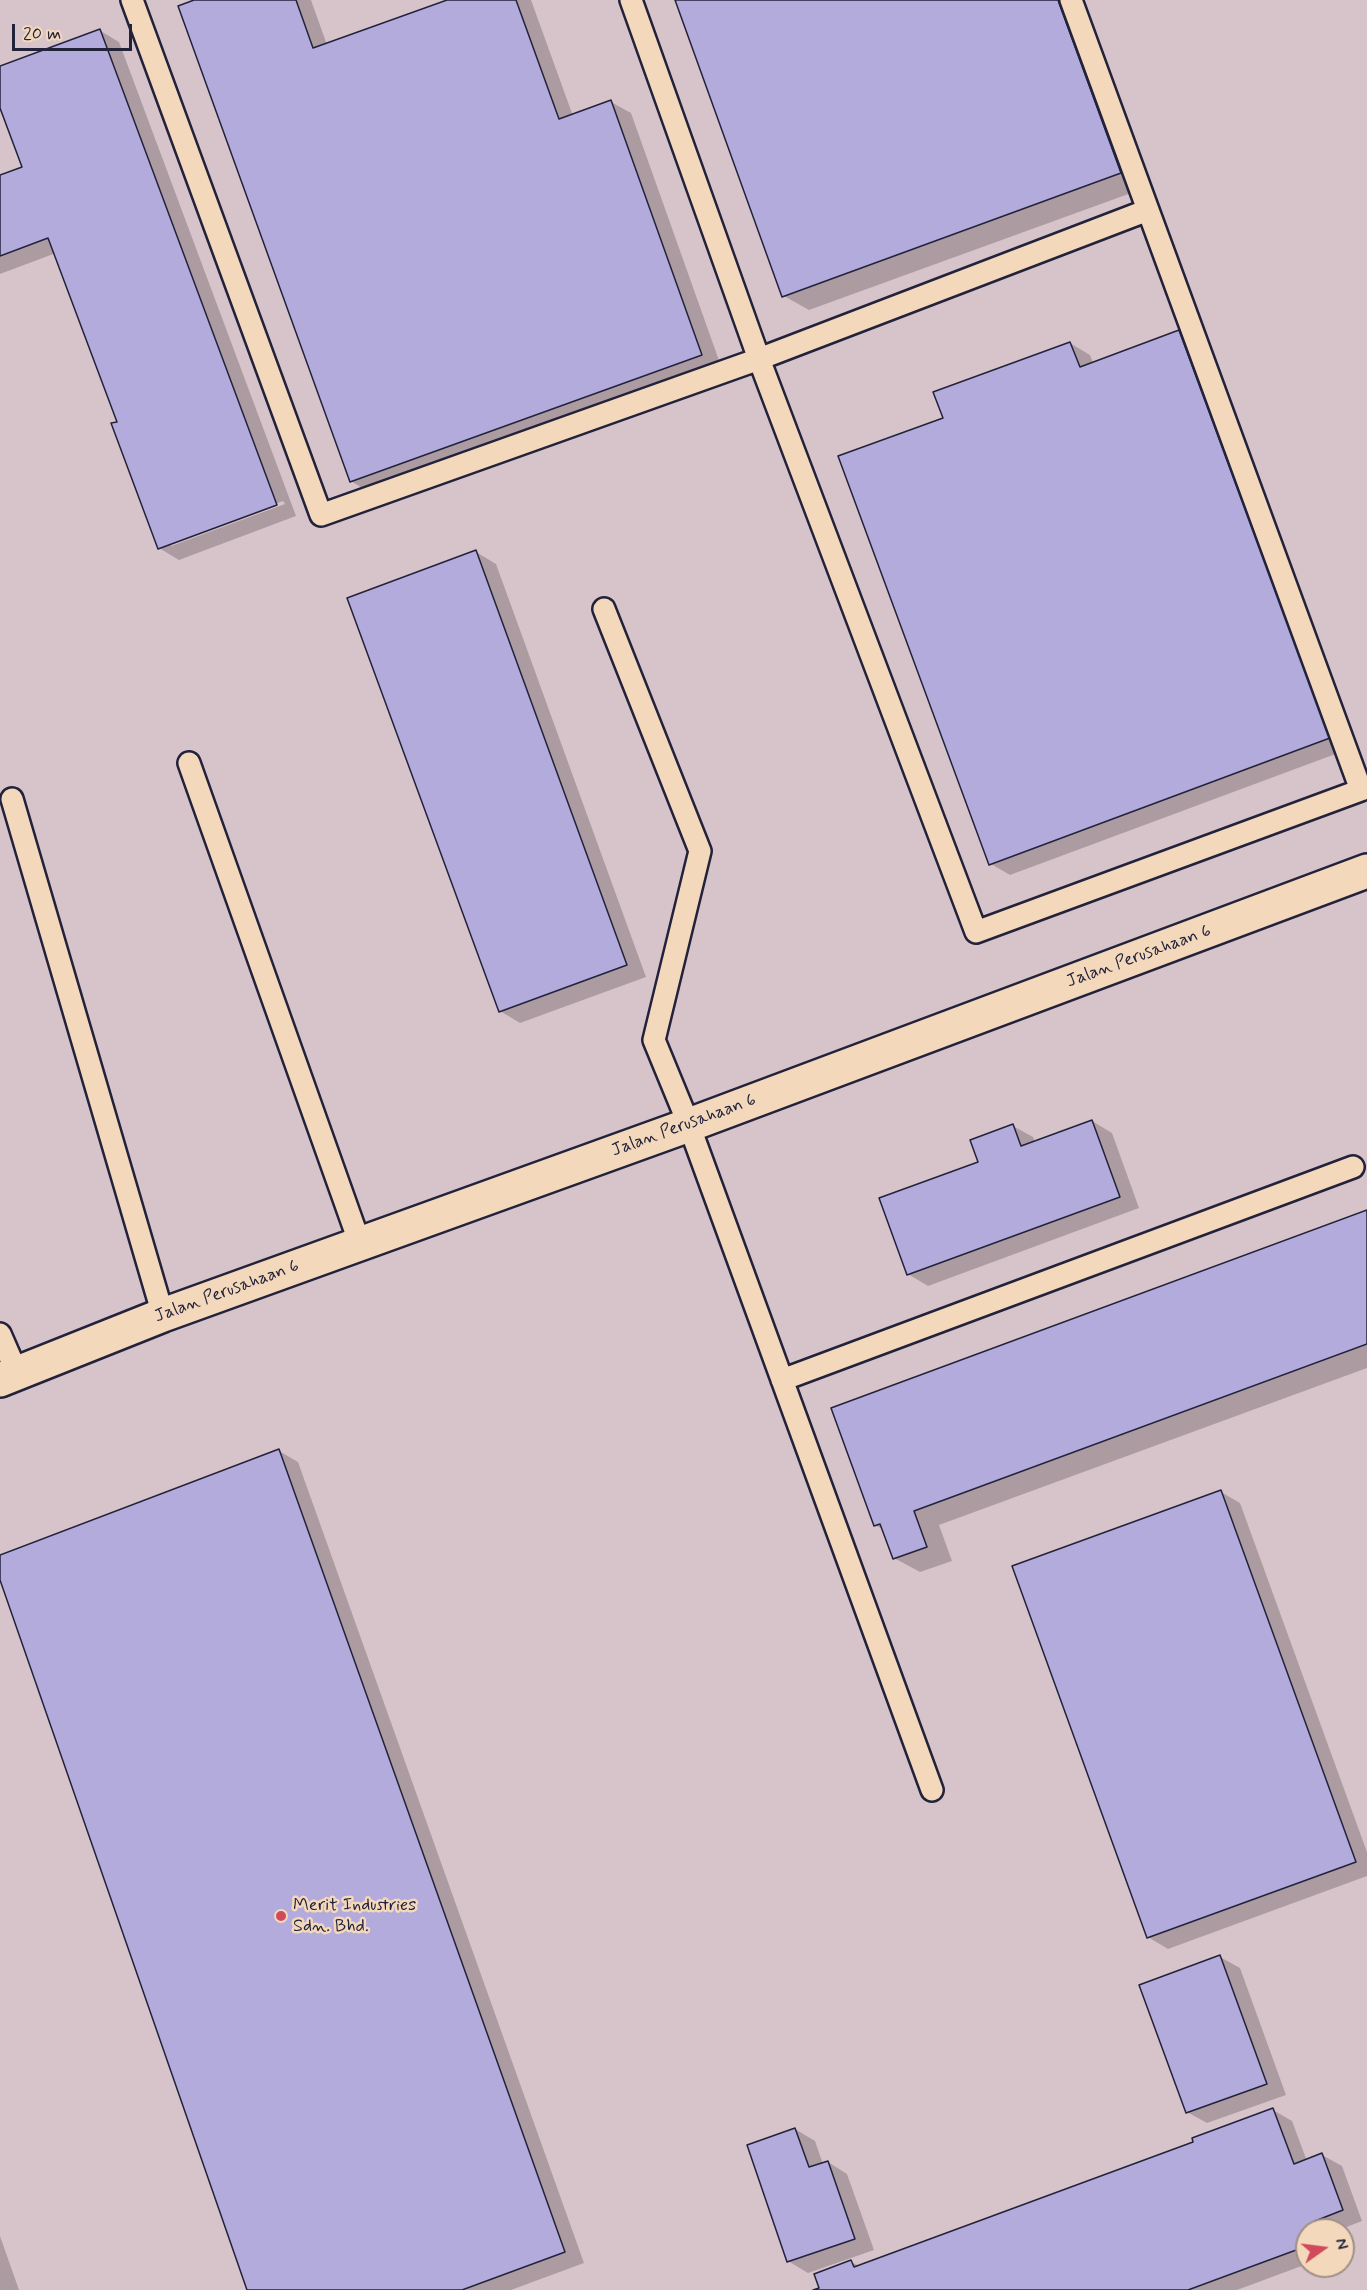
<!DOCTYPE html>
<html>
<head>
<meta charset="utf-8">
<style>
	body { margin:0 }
	#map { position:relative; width:1367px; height:2290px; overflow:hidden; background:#e7cfc2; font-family:Mynerve,sans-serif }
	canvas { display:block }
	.north { position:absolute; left:1295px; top:2218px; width:60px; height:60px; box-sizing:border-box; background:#f4d8bb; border:2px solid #a08f88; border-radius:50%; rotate:76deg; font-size:16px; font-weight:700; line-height:24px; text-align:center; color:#22223b }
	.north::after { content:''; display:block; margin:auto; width:21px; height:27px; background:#d1495b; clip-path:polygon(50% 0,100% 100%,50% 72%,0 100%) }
	.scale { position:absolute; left:12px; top:24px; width:120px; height:27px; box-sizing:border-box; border:3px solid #22223b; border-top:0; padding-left:8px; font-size:18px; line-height:21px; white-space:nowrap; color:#22223b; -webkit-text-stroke:4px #f4d8bb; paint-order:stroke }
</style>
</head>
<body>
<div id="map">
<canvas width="1367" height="2290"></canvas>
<div class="north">N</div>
<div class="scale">20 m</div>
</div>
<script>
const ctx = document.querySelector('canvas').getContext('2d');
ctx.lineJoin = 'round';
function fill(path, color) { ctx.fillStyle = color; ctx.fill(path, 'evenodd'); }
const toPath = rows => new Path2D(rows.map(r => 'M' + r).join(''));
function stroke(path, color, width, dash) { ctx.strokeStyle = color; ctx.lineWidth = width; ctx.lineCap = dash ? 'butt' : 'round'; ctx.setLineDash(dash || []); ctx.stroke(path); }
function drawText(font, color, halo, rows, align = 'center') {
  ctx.font = font + ' Mynerve,sans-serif'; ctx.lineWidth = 5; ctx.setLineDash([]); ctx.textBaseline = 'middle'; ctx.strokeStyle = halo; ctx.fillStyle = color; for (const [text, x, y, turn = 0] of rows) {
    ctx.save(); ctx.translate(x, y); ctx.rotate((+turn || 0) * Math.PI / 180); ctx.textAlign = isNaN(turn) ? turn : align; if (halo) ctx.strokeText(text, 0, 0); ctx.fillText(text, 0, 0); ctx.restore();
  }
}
fill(toPath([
	[0,0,1367,0,1367,2290,0,2290],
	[1307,2230,1343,2230,1343,2266,1307,2266]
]), '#d7c4ca');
fill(toPath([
	[198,0,311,0,327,45,452,0,531,0,573,116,611,102,631,113,721,366,370,493,351,481],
	[676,0,1077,0,1145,188,809,310,784,296],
	[99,30,119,42,296,516,179,560,159,548,119,423,56,253,0,274,0,176,24,168,0,104,0,68],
	[283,501,285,504,171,546,171,543],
	[1179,332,1199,343,1349,749,1010,875,991,864,945,419,1070,343,1090,355,1093,363],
	[476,552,496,564,646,977,520,1023,500,1011],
	[1092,1121,1112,1133,1139,1208,928,1286,908,1274,980,1163,1013,1126,1033,1137,1035,1142],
	[1367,1211,1367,1368,939,1525,952,1561,920,1572,894,1558,884,1530,875,1525],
	[279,1451,298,1462,584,2263,511,2290,248,2290,0,1576,0,1557],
	[1221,1492,1240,1503,1367,1852,1367,1876,1168,1949,1148,1937],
	[1220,1957,1240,1968,1286,2095,1207,2123,1187,2112],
	[1273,2110,1292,2121,1307,2161,1322,2155,1342,2166,1362,2221,1339,2230,1307,2230,1307,2264,1237,2290,817,2290,851,2262,859,2266,1195,2143],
	[795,2129,815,2141,823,2164,828,2162,847,2174,874,2250,808,2273,788,2261],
	[0,2236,19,2290,0,2290]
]), '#0003');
const building = toPath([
	[194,0,296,0,313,48,447,0,516,0,559,119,611,100,702,355,350,482,178,6,194,0],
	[675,0,1058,0,1121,173,782,297,675,0],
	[100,29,277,505,158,549,111,423,117,422,48,238,0,256,0,175,22,167,0,108,0,66,100,29],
	[1179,330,1330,738,989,865,838,456,943,418,933,392,1070,342,1080,367,1179,330],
	[476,550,627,965,499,1012,347,598,476,550],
	[1092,1120,1120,1197,907,1275,879,1198,978,1162,970,1140,1013,1124,1021,1146,1092,1120],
	[1367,1210,1367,1344,914,1511,927,1547,893,1559,880,1524,874,1526,831,1408,1367,1210],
	[279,1449,565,2252,462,2290,247,2290,0,1580,0,1555,279,1449],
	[1221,1490,1356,1862,1147,1938,1012,1566,1221,1490],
	[1220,1955,1267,2084,1186,2113,1139,1985,1220,1955],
	[1273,2108,1294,2164,1322,2153,1343,2210,1315,2221,1318,2230,1307,2230,1307,2246,1188,2290,813,2290,819,2288,814,2274,851,2260,854,2267,1193,2142,1192,2138,1273,2108],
	[795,2128,809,2167,828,2161,855,2239,787,2262,747,2145,795,2128]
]);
fill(building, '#b2abdc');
stroke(building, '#22223b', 1.5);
const service = toPath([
	[132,0,321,515,759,359,1148,210,1361,790,976,932,759,359,631,0],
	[1071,0,1148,210],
	[604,609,700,851,654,1040,689,1125,932,1790],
	[189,763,360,1244],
	[12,799,163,1315],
	[0,1334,17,1373],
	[782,1380,1353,1167]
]);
const minor = toPath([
	[0,1380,163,1315,689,1125,1367,871]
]);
stroke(service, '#22223b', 26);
stroke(minor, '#22223b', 38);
stroke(service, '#f4d8bb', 21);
stroke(minor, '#f4d8bb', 33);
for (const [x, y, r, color] of [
	[281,1916,6,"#d1495b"]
]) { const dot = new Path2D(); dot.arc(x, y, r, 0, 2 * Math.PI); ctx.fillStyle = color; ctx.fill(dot); stroke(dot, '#f4d8bb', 2); }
drawText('18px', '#22223b', '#f4d8bb', [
	["Jalan Perusahaan 6",1139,957,-20],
	["Jalan Perusahaan 6",684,1126,-20],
	["Jalan Perusahaan 6",227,1292,-20]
]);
drawText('18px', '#22223b', '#f4d8bb', [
	["Merit Industries",293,1906],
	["Sdn. Bhd.",293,1927]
], 'left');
</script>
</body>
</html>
